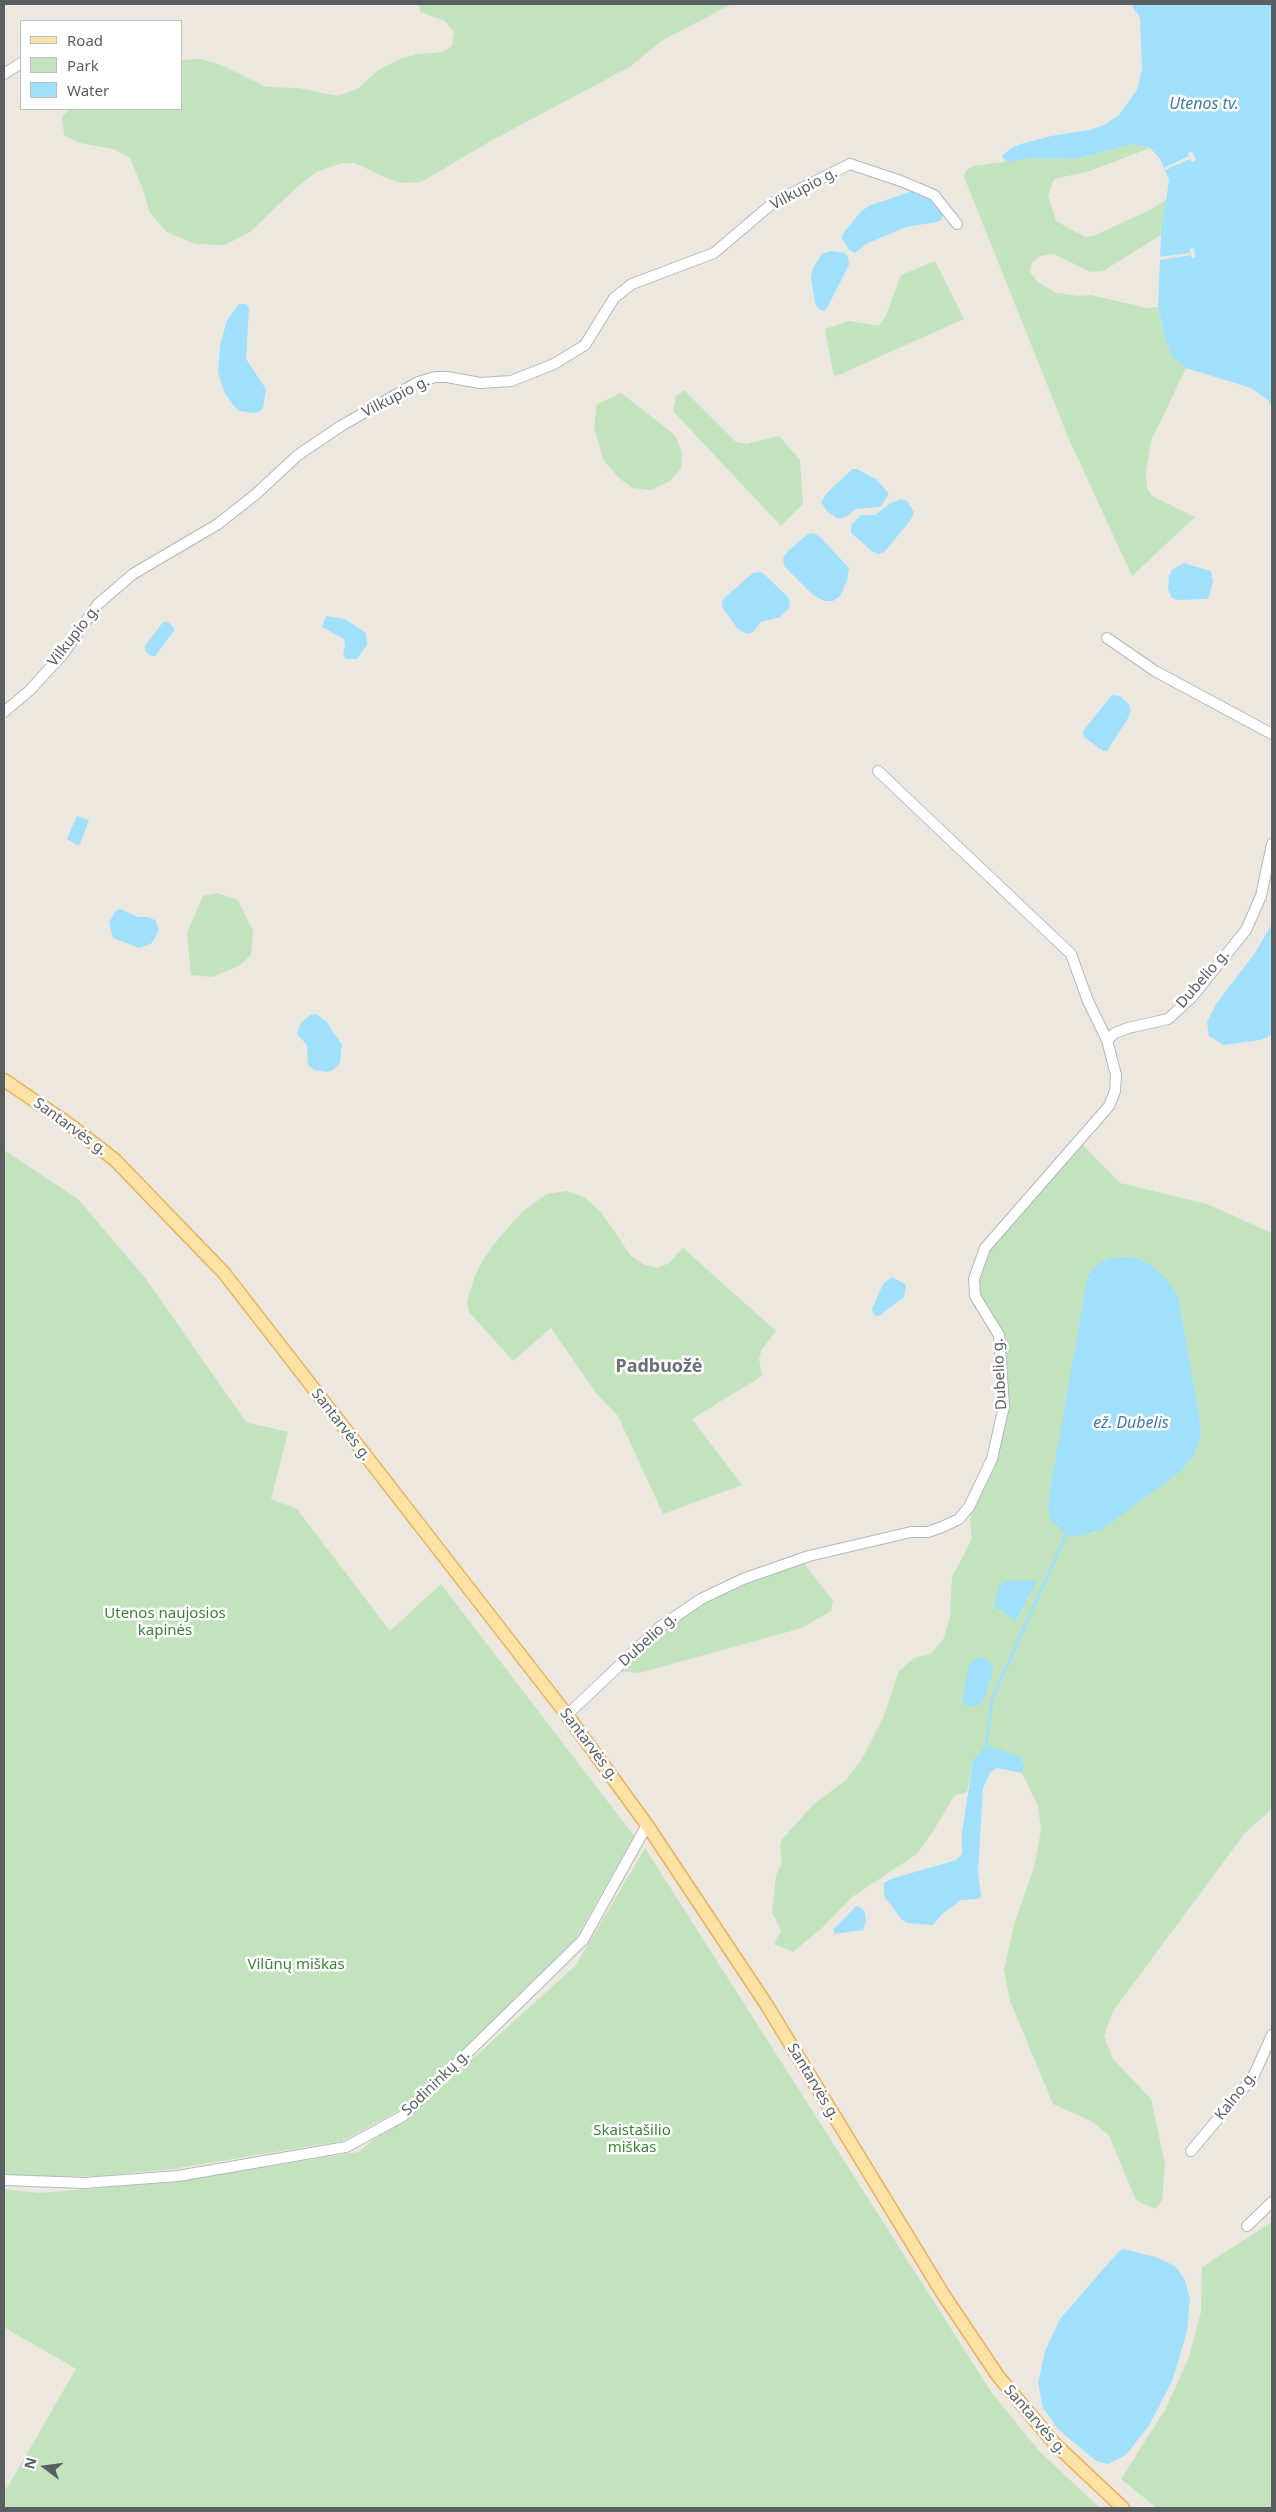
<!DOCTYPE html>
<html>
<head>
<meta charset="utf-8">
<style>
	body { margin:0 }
	#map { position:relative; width:1276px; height:2512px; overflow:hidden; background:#ece8e0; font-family:"Noto Sans",sans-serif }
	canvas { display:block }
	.frame { position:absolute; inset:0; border:5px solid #595e61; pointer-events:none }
	.legend { position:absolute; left:20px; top:20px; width:162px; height:90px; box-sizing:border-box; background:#fff; border:1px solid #bdbfc0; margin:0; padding:6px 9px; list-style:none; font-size:15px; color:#595e61 }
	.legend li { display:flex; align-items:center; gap:10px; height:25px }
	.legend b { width:25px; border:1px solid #bdbfc0 }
	.north { position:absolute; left:20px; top:2442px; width:50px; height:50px; -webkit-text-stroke:4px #fff; paint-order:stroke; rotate:285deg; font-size:14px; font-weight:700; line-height:20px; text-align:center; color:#595e61 }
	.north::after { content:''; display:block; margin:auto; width:18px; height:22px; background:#595e61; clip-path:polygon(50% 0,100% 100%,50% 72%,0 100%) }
</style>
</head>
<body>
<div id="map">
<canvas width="1276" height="2512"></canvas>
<div class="frame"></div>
<ul class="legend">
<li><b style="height:6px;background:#fce3a5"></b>Road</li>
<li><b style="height:14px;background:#c2e3bd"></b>Park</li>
<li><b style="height:14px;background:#a0e0fc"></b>Water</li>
</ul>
<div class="north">N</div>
</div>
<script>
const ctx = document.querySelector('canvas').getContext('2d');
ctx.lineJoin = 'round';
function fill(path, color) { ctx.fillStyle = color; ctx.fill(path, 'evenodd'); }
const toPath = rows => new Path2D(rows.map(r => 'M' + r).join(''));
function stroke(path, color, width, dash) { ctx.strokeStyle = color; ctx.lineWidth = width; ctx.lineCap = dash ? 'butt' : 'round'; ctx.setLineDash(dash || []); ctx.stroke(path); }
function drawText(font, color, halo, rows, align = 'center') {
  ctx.font = font + ' "Noto Sans",sans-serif'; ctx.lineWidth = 5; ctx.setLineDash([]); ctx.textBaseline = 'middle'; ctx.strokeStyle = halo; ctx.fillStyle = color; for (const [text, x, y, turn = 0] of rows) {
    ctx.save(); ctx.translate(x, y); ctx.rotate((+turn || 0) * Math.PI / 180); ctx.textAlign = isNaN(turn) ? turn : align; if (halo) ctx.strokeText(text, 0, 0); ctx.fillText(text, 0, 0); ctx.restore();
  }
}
fill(toPath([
	[419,4,732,4,661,41,631,66,489,142,421,182,402,183,386,178,355,163,342,163,316,172,297,187,250,232,225,245,195,244,167,232,150,213,143,190,130,158,113,149,80,143,64,135,62,118,69,109,181,109,181,60,201,59,221,65,266,87,298,88,338,96,359,88,378,70,400,59,418,54,442,52,452,46,454,32,445,21,420,12],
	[1132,144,1150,148,1090,171,1054,179,1048,195,1056,221,1085,237,1093,236,1150,210,1168,199,1161,235,1103,271,1091,272,1054,254,1041,256,1032,262,1030,272,1037,281,1056,293,1079,296,1091,295,1147,308,1158,307,1165,338,1173,358,1186,368,1151,441,1146,474,1147,488,1152,496,1195,517,1132,576,1068,437,964,177,966,170,974,166,1031,158,1077,159],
	[935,261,964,319,834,377,825,329,849,321,879,326,886,315,901,275],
	[684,390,736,442,746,444,779,436,800,460,803,504,781,526,673,411,676,396],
	[621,393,675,435,682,452,681,468,670,481,651,490,633,488,620,479,604,461,594,429,597,404],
	[217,893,238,900,253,931,251,955,239,966,212,977,191,975,187,932,203,896],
	[1082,1144,1120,1183,1207,1204,1272,1233,1272,1809,1245,1833,1113,2011,1104,2036,1113,2059,1151,2099,1165,2164,1162,2201,1155,2209,1136,2200,1109,2136,1093,2122,1053,2104,1010,2001,1004,1970,1014,1924,1034,1868,1041,1830,1038,1806,1022,1773,1024,1767,973,1761,967,1792,954,1796,935,1828,917,1854,852,1897,823,1927,793,1952,774,1944,781,1931,772,1912,776,1876,782,1862,780,1847,782,1839,814,1804,846,1780,863,1757,883,1718,899,1671,914,1658,931,1654,944,1638,950,1616,952,1577,972,1539,970,1521,973,1504,1007,1408,1003,1332,981,1299,978,1288,978,1278,987,1256,994,1243],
	[4,1150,78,1199,146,1279,246,1422,288,1432,271,1499,297,1509,390,1631,441,1584,634,1836,575,1940,402,2109,342,2141,172,2169,99,2176,42,2177,4,2174],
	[567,1191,584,1197,601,1212,631,1256,645,1265,658,1268,669,1263,683,1248,776,1331,762,1349,759,1359,762,1376,692,1419,742,1485,663,1514,618,1416,596,1393,551,1328,513,1361,469,1312,467,1301,475,1276,484,1258,499,1238,523,1211,547,1194],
	[804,1563,833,1601,831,1611,802,1628,639,1673,619,1671,664,1629,712,1597],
	[645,1848,992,2393,1039,2451,1100,2508,4,2508,4,2486,7,2488,76,2369,4,2327,4,2189,39,2193,171,2182,358,2152,436,2092,576,1965],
	[1272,2222,1272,2508,1157,2508,1121,2479,1165,2410,1189,2357,1201,2312,1202,2267]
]), '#c2e3bd');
fill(toPath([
	[1131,4,1272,4,1272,408,1268,400,1251,388,1186,368,1173,358,1165,338,1158,307,1161,235,1169,180,1160,159,1150,148,1132,144,1077,159,1031,158,1008,162,1004,160,1002,156,1011,148,1021,144,1051,136,1089,130,1104,125,1119,115,1137,90,1142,69,1140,18],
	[915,190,928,196,943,212,941,220,937,222,906,227,866,244,855,253,849,250,842,239,842,235,861,211,871,205],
	[832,251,844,253,848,256,849,265,826,310,824,311,819,309,815,303,811,277,813,268,822,254],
	[239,304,246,304,249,308,246,359,266,389,263,408,259,412,253,413,240,411,234,406,224,392,218,372,220,346,224,331,227,320],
	[852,469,857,469,877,480,889,494,880,507,856,509,846,517,838,519,827,511,821,502,827,493],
	[901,499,907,501,914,512,910,521,884,552,878,554,872,551,851,533,851,525,861,515,875,515,891,503],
	[813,533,819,536,849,568,847,581,840,596,833,601,825,601,813,595,784,566,783,558,788,551,808,534],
	[1183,563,1211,571,1213,582,1208,599,1177,600,1172,598,1168,589,1169,576,1172,570],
	[758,572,763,573,789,598,790,607,780,617,761,622,753,632,747,634,738,629,722,607,722,603,724,598,753,573],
	[326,616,345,619,366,633,367,645,357,659,346,659,343,654,345,646,344,639,322,627],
	[163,622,168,622,174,627,174,631,155,656,151,656,145,651,145,646],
	[1112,695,1120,696,1129,704,1131,710,1127,720,1107,751,1103,751,1084,737,1083,731],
	[77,816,89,820,80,844,77,845,67,839],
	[120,909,138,917,148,917,155,920,159,930,152,943,139,948,113,938,109,922,115,912],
	[1272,924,1272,1035,1260,1040,1223,1045,1209,1036,1207,1022,1216,1004,1255,953],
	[316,1014,326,1021,342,1045,340,1063,333,1070,327,1072,314,1070,308,1065,307,1045,297,1034,300,1024,310,1015],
	[1124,1257,1140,1259,1153,1267,1168,1281,1178,1296,1201,1427,1199,1442,1193,1456,1181,1471,1101,1530,1079,1536,1066,1535,1051,1520,1048,1509,1050,1490,1088,1275,1098,1264,1109,1258],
	[892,1277,906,1285,904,1297,879,1316,874,1315,872,1309,883,1284],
	[1005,1581,1037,1581,1016,1621,994,1606,999,1586],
	[976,1658,984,1658,990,1662,993,1669,986,1695,982,1702,977,1706,967,1706,962,1700,969,1665],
	[986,1745,1021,1757,1024,1767,1022,1773,997,1768,991,1771,983,1788,978,1872,981,1896,978,1899,961,1900,941,1915,933,1925,907,1923,901,1919,884,1896,884,1883,891,1879,956,1860,962,1854,962,1832,973,1761],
	[856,1906,862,1908,865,1912,866,1921,863,1930,834,1934,834,1929],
	[1124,2249,1158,2258,1175,2266,1185,2280,1190,2299,1187,2331,1173,2379,1150,2424,1126,2455,1108,2464,1096,2461,1058,2429,1043,2408,1038,2383,1045,2351,1060,2319,1119,2251]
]), '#a0e0fc');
fill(toPath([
	[1192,151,1196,160,1192,162,1190,159,1165,170,1164,168,1189,156,1188,153],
	[1194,248,1195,258,1192,258,1191,255,1158,260,1158,257,1190,253,1190,249]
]), '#ece8e0');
stroke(toPath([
	[986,1745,992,1699,1066,1535]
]), '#a0e0fc', 3);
const minor = toPath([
	[4,74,21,63],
	[1107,638,1155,671,1272,734],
	[4,712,29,691,63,654,98,604,133,574,218,524,256,494,298,455,341,426,418,382,435,377,447,377,480,383,511,381,554,364,585,345,614,298,632,284,714,253,774,202,850,164,901,181,934,195,957,224],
	[878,771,1071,954,1088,1001,1107,1040],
	[567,1715,660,1627,701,1599,743,1579,809,1556,911,1532,928,1532,942,1527,959,1519,969,1507,992,1459,1004,1406,999,1335,975,1296,974,1279,985,1248,1109,1106,1115,1091,1116,1075,1107,1040,1115,1033,1128,1028,1168,1019,1191,998,1246,930,1261,896,1272,844],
	[1191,2151,1253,2077,1272,2035],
	[4,2180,84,2183,178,2176,346,2147,403,2116,583,1940,647,1825],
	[1247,2226,1272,2202]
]);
const major = toPath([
	[4,1080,70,1125,115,1160,224,1273,567,1715,647,1825,766,2004,943,2294,998,2376,1055,2444,1123,2508]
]);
stroke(minor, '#b3b7bb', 12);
stroke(major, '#ecb059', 15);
stroke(minor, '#fff', 10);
stroke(major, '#fce3a5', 12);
drawText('15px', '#595e61', '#fff', [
	["Vilkupio g.",804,189,-28],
	["Vilkupio g.",396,397,-27],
	["Vilkupio g.",74,636,-52],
	["Dubelio g.",1203,979,-49],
	["Santarvės g.",70,1127,36],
	["Dubelio g.",1000,1374,-93],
	["Santarvės g.",341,1425,52],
	["Dubelio g.",648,1640,-42],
	["Santarvės g.",589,1745,53],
	["Santarvės g.",813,2082,59],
	["Sodininkų g.",436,2083,-44],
	["Kalno g.",1236,2096,-52],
	["Santarvės g.",1035,2420,49]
]);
drawText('15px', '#3d8237', '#fff', [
	["Utenos naujosios",165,1614],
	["kapinės",165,1631],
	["Vilūnų miškas",296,1965],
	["Skaistašilio",632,2131],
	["miškas",632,2148]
]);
drawText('italic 16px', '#3d7ca4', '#fff', [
	["Utenos tv.",1204,104],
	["ež. Dubelis",1131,1423]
]);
drawText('bold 18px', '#6a7073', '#fff', [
	["Padbuožė",659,1367]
]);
</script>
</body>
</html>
